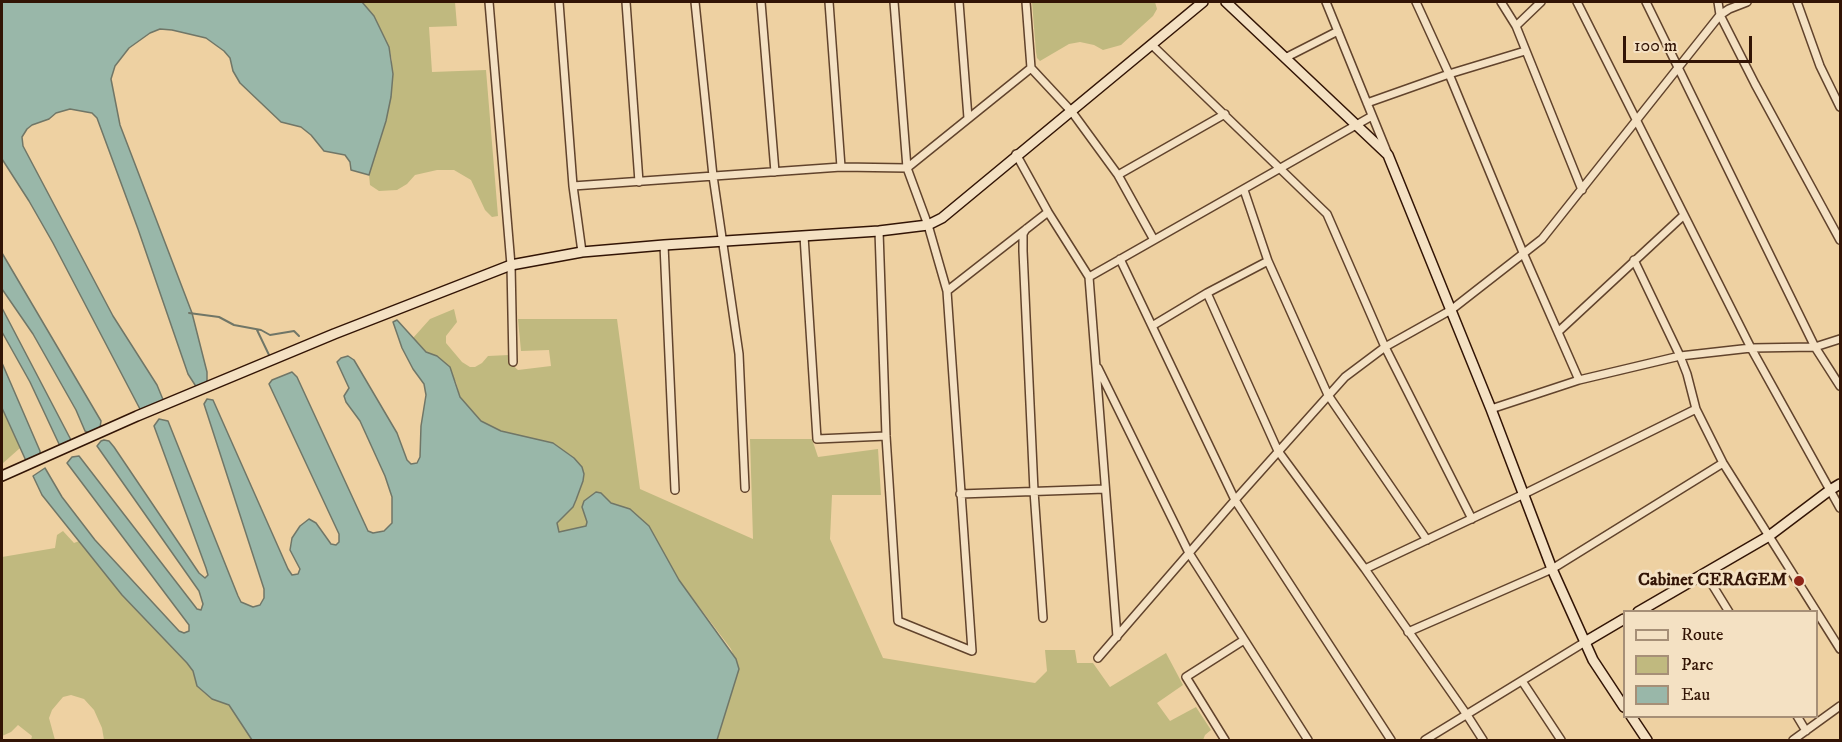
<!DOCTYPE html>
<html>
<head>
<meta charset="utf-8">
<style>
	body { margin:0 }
	#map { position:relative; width:1842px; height:742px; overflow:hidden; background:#eed1a2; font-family:"IM FELL DW Pica",serif }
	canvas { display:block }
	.frame { position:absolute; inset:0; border:3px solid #321405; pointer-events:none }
	.legend { position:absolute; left:1623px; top:610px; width:195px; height:108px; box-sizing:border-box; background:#f4e1c3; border:2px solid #a68f77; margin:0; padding:8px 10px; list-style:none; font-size:18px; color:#321405 }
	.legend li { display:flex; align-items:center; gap:12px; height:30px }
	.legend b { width:30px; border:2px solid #a68f77 }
	.scale { position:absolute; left:1623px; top:36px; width:129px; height:27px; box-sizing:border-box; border:3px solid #321405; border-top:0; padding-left:8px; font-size:18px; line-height:21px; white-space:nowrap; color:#321405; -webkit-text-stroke:4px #f4e1c3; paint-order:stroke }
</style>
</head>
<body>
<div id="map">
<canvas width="1842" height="742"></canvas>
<div class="frame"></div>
<ul class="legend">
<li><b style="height:8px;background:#f4e1c3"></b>Route</li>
<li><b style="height:16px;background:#c0b97f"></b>Parc</li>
<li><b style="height:16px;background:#99b7a9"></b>Eau</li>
</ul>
<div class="scale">100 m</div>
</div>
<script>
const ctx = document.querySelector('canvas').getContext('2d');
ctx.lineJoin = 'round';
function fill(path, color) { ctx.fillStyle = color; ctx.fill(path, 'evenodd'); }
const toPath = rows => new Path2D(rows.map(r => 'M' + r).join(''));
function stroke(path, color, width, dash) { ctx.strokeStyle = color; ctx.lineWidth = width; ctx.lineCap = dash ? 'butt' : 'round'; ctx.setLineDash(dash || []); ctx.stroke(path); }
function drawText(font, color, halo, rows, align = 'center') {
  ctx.font = font + ' "IM FELL DW Pica",serif'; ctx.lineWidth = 6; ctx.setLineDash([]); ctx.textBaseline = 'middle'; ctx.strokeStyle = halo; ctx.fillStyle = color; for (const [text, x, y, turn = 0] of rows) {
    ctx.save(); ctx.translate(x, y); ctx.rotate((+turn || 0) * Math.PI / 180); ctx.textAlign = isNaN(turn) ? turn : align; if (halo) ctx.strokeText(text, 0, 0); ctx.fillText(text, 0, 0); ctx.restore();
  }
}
fill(toPath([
	[362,2,455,2,457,26,429,27,432,72,486,70,498,216,492,217,485,210,471,180,454,170,437,170,415,175,407,184,397,190,379,191,370,185,369,175,391,97,392,60,389,47,374,16],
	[1032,2,1155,2,1157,9,1153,16,1121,45,1103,50,1094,45,1080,42,1069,44,1040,61,1037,58,1036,52],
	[454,309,457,322,446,336,446,343,462,362,470,367,475,367,482,363,488,356,509,355,510,363,518,370,551,366,549,350,521,351,518,319,617,319,640,489,753,539,750,439,812,439,818,457,878,449,881,495,832,495,830,539,883,658,1035,683,1047,671,1045,650,1075,650,1077,663,1093,663,1110,687,1166,653,1183,685,1157,703,1170,721,1196,707,1211,730,1205,735,1203,740,717,740,739,669,731,649,679,580,649,526,630,509,611,503,606,498,584,501,582,507,587,522,586,526,565,532,557,530,557,523,560,518,573,507,576,500,583,481,584,474,582,467,574,458,553,443,501,431,481,421,474,415,460,397,456,382,437,356,426,352,413,338,430,319],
	[2,408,20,448,2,464],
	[63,531,74,543,79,541,122,595,187,663,193,671,197,686,203,692,212,699,229,705,252,740,104,740,102,728,94,710,84,699,71,695,63,697,52,710,49,718,55,740,31,740,32,736,18,725,11,732,2,736,2,557,55,548,57,535]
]), '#c0b97f');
const water = toPath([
	[2,2,362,2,374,16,389,47,393,74,391,97,386,121,369,175,351,170,350,162,345,155,324,151,311,135,301,127,281,122,240,83,233,71,230,58,224,51,206,38,172,30,160,29,150,33,129,48,115,66,111,79,120,125,192,313,207,372,207,387,197,388,188,374,138,229,97,118,92,113,70,109,56,113,49,119,32,125,27,129,22,137,23,146,113,316,157,385,164,402,141,411,53,243,29,201,2,159,2,2],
	[2,253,101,421,100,428,90,434,85,431,76,410,33,334,2,289,2,253],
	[2,308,71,440,70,444,62,447,59,444,30,382,2,332,2,308],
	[397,320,426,352,437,356,450,367,460,397,481,421,501,431,553,443,574,458,582,467,584,474,583,481,576,500,573,507,557,523,559,532,586,526,587,522,582,507,584,501,596,492,601,493,611,503,630,509,649,526,679,580,736,659,739,669,717,740,252,740,229,705,212,699,197,686,193,671,187,663,122,595,42,495,33,476,45,468,62,497,95,540,179,631,184,633,189,631,189,625,67,463,72,457,79,456,197,609,201,610,203,604,199,591,97,446,101,441,104,440,109,441,114,447,199,573,205,578,208,575,206,568,154,426,159,419,168,421,238,596,241,602,253,607,260,605,264,598,264,589,204,404,207,399,213,400,288,569,292,575,298,574,300,569,290,550,292,538,300,526,309,519,316,523,331,544,336,545,339,542,339,534,269,384,272,380,292,372,297,377,368,531,373,533,384,531,392,523,392,497,385,476,360,421,346,402,344,396,349,388,337,362,341,358,348,356,354,360,397,433,407,460,411,464,417,463,420,457,421,426,426,395,424,384,413,369,402,348,393,322,397,320],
	[2,363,40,451,40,456,27,463,2,408,2,363]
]);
fill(water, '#99b7a9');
stroke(water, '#707667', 1.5);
stroke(toPath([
	[189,313,219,317,234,325,261,330,270,335,294,331,299,336],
	[257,330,270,357]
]), '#707667', 2);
const street = toPath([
	[489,2,511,265,513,362],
	[559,2,573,186,582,252],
	[626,2,639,182],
	[695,2,713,176,739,354,745,488],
	[761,2,775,172],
	[829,2,841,167],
	[959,2,968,118],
	[1026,2,1031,68,1072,112,1118,175,1154,240],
	[1326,2,1387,152],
	[1416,2,1449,74,1524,255,1579,380],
	[1501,2,1516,26,1582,190],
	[1577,2,1751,348,1840,508],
	[1646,2,1815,347,1840,386],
	[1718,2,1720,15,1755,84,1840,240],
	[1797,2,1820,66,1840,107],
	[1516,26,1541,2],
	[1152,45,1327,214,1385,347,1472,519],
	[1285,58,1338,31],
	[1367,103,1449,74,1525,51],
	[1016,154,1048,212,1089,277,1117,637],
	[1118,175,1225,114],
	[573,186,841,167,907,168,1031,68],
	[1244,190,1268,261,1328,395,1427,540],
	[1026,229,1023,234,1023,251,1034,491,1043,618],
	[879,231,886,436,898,621,972,651,947,291,928,225,907,168,894,2],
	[804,236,817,439,886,436],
	[664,245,675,490],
	[1120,259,1235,500,1391,740],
	[1634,260,1680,356,1687,374,1696,409,1723,463,1840,649],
	[1089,277,1372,116],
	[947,291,1048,212],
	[1207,293,1278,451,1365,569,1467,715,1483,740],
	[1152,326,1207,293,1268,261],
	[1558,332,1684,215],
	[1098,368,1189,553,1308,740],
	[1491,409,1579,380,1680,356,1751,348,1815,347,1840,339],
	[960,494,1105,489],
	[1365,569,1524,494,1696,409],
	[1705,573,1729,612],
	[1408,632,1552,569,1723,463],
	[1098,658,1235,500,1345,377,1385,347,1451,310,1542,239,1720,15,1729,9,1747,2],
	[1522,681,1561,740],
	[1797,716,1806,731],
	[1225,740,1186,677,1244,640],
	[1425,740,1585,642],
	[1793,740,1840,706]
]);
const secondary = toPath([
	[1226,2,1388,155,1491,409,1552,569,1593,660,1624,707],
	[2,476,137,416,334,334,511,265,582,252,664,245,879,231,928,225,942,218,1203,2],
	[1638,612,1769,536,1830,490,1840,484],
	[1585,642,1624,619],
	[1631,716,1647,740]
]);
stroke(street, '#61432c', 10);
stroke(secondary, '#321405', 12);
stroke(street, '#f4e1c3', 7);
stroke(secondary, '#f4e1c3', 9);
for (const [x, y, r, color] of [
	[1799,581,6,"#8f2418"]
]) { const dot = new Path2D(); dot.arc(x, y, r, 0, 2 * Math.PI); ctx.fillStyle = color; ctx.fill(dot); stroke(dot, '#f4e1c3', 2); }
drawText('bold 18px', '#321405', '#f4e1c3', [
	["Cabinet CERAGEM",1787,581]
], 'right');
</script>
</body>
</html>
